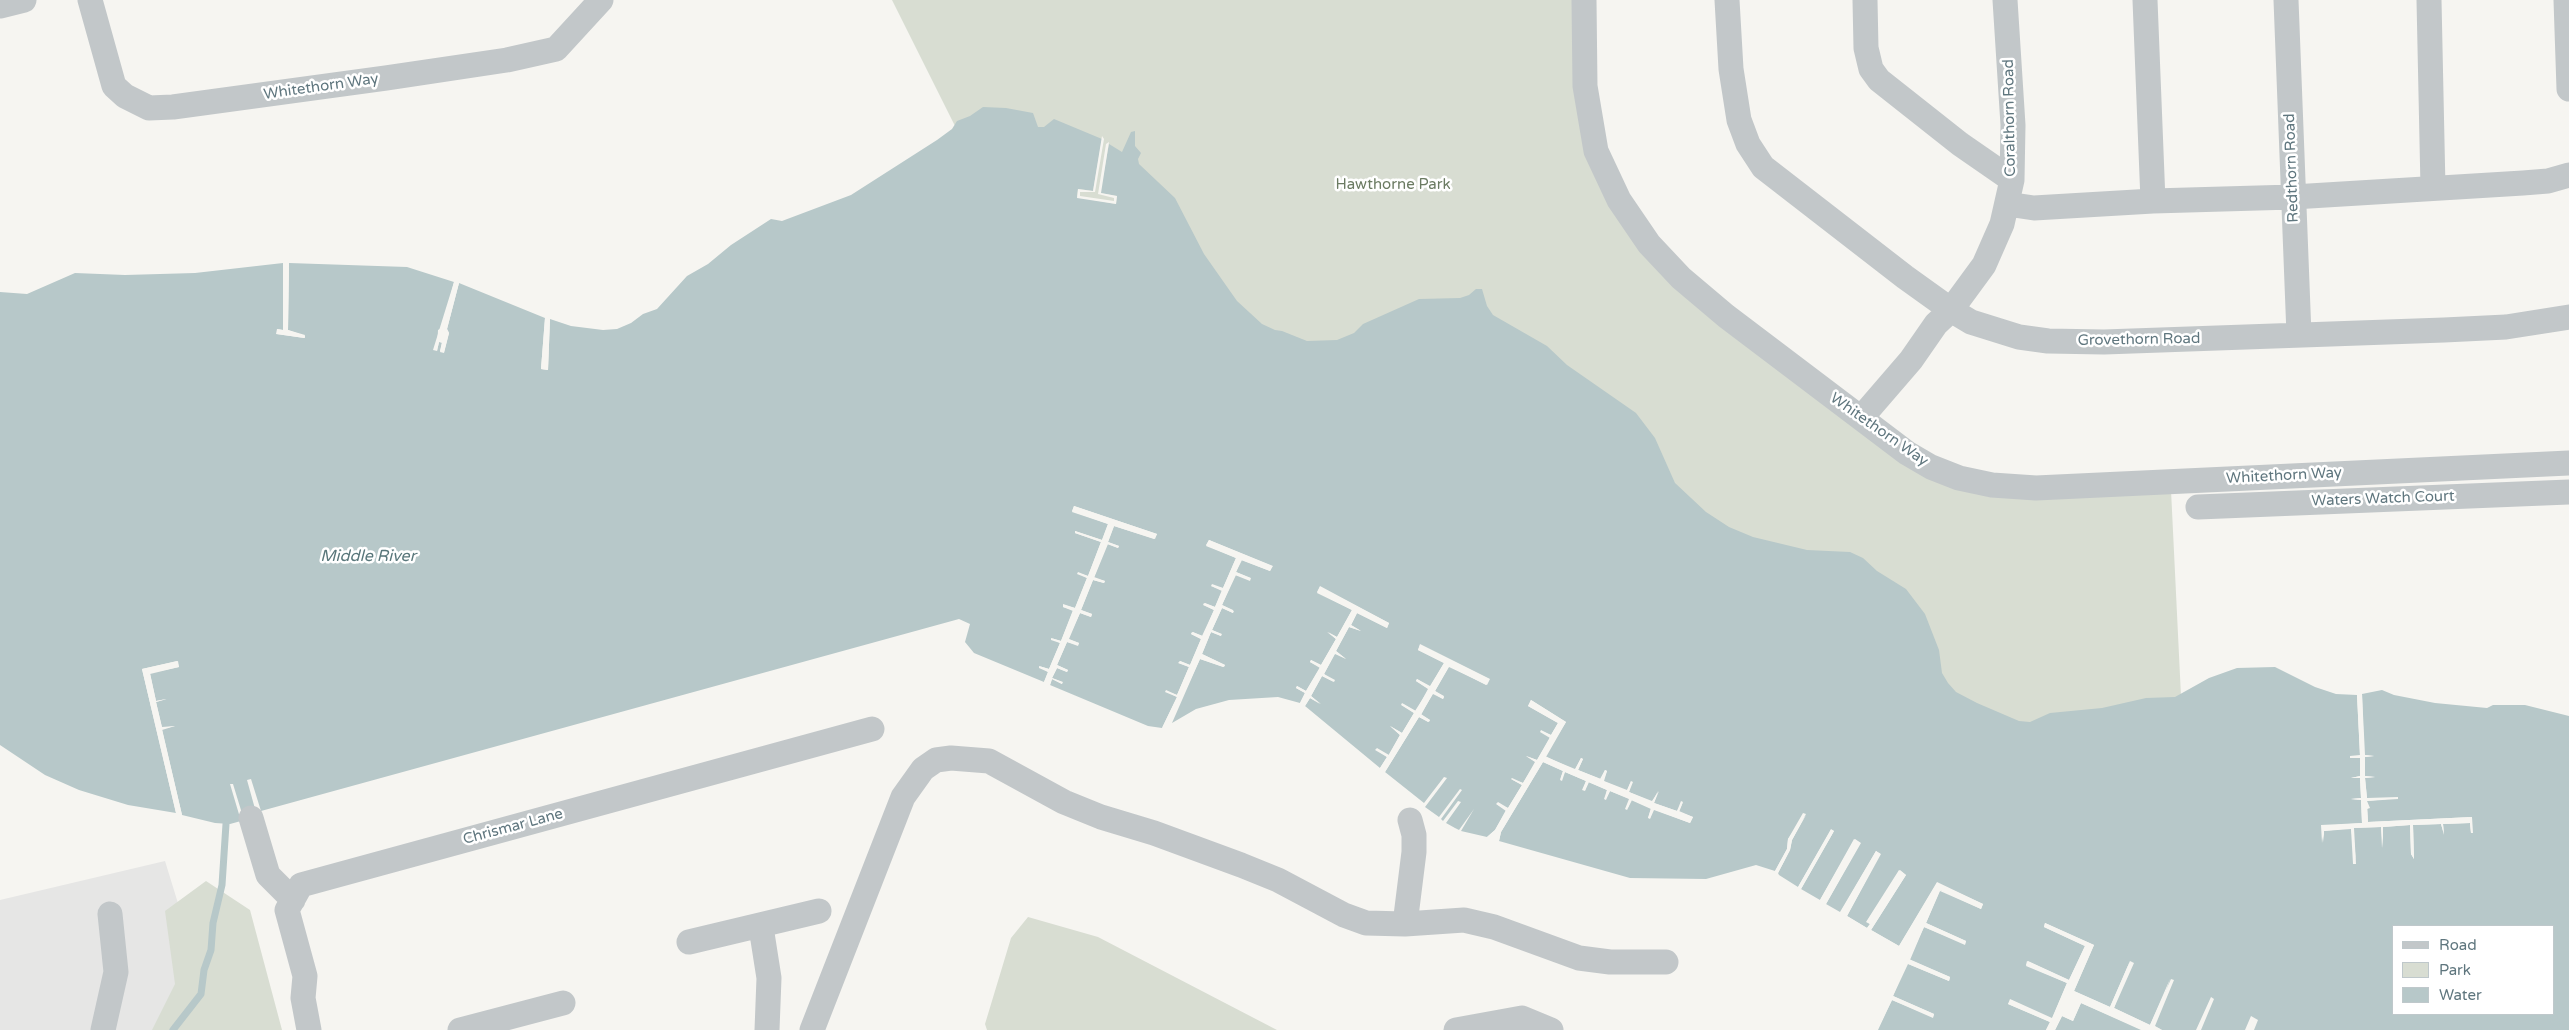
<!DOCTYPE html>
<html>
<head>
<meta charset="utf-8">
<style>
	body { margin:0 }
	#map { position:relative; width:2569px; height:1030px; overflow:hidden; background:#f6f5f1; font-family:"Varela Round",sans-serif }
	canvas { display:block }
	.legend { position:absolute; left:2392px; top:925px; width:162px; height:90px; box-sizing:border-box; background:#fff; border:1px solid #bfc8cb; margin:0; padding:6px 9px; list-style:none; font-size:15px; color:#5f767e }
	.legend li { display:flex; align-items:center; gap:10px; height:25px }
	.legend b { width:25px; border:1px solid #bfc8cb }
</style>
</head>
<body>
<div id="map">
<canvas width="2569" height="1030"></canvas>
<ul class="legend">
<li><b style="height:6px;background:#c2c7c9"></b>Road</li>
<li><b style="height:14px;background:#d8ddd2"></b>Park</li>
<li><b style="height:14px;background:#b7c8c9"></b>Water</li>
</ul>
</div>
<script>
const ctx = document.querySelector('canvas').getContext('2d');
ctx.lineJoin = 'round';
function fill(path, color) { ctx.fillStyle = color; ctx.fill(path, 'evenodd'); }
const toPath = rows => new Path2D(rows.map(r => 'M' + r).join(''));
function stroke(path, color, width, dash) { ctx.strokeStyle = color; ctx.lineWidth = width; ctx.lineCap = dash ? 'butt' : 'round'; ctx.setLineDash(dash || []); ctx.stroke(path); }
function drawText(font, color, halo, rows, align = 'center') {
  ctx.font = font + ' "Varela Round",sans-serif'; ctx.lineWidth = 5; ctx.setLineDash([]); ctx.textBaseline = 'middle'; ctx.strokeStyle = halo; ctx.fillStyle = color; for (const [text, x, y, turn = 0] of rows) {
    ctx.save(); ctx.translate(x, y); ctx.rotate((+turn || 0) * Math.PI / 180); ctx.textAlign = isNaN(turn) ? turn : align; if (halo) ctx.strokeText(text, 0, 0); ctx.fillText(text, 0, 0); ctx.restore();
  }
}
fill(toPath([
	[165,861,181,913,185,983,160,1030,0,1030,0,900]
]), '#e6e6e5');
fill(toPath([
	[892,0,1577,0,1619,217,1925,472,2171,490,2182,717,2027,748,1313,361,989,194],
	[206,881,250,910,282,1030,152,1030,175,984,165,911],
	[1028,917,1098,937,1277,1030,987,1030,985,1024,1011,938]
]), '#d8ddd2');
fill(toPath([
	[983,107,1006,108,1033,113,1038,127,1044,127,1054,119,1102,139,1093,191,1078,189,1077,197,1116,204,1117,196,1100,193,1109,144,1122,152,1131,132,1135,131,1135,146,1141,153,1138,159,1139,164,1175,198,1204,254,1237,301,1262,324,1275,330,1282,331,1307,341,1337,340,1354,333,1363,324,1419,299,1460,298,1469,295,1476,289,1482,289,1487,306,1493,315,1547,346,1567,365,1636,413,1655,438,1675,483,1706,512,1729,527,1753,537,1807,550,1850,552,1863,558,1877,571,1906,589,1925,614,1939,650,1942,673,1948,683,1956,692,1977,703,2019,721,2030,722,2050,713,2102,708,2146,698,2175,697,2209,678,2237,668,2275,667,2315,687,2336,694,2357,695,2360,756,2350,756,2350,758,2360,757,2360,776,2351,778,2360,778,2361,798,2351,799,2361,800,2362,823,2322,826,2324,842,2324,831,2351,828,2356,863,2353,828,2381,827,2382,848,2383,827,2410,825,2411,854,2414,859,2413,825,2441,824,2444,834,2443,824,2470,823,2471,833,2472,817,2368,822,2367,801,2398,798,2367,798,2365,778,2375,777,2365,776,2365,757,2374,756,2365,755,2362,694,2382,690,2394,695,2435,703,2487,708,2493,705,2525,705,2569,716,2569,1030,2254,1030,2258,1020,2251,1016,2245,1030,2201,1030,2214,999,2211,997,2196,1030,2162,1030,2154,1026,2170,979,2150,1025,2114,1008,2130,961,2110,1007,2074,991,2094,945,2045,923,2044,927,2085,946,2069,980,2028,961,2026,966,2067,983,2052,1019,2011,1000,2008,1004,2050,1022,2046,1030,1878,1030,1892,1000,1933,1017,1934,1014,1893,996,1908,964,1949,981,1950,977,1910,960,1924,927,1965,944,1966,941,1926,923,1940,890,1981,909,1983,904,1937,883,1899,946,1871,930,1906,875,1900,870,1867,922,1870,924,1867,928,1847,916,1880,854,1876,851,1840,912,1826,904,1860,843,1854,839,1820,900,1801,889,1834,831,1831,830,1798,887,1779,875,1778,873,1790,850,1792,840,1806,815,1788,839,1787,849,1775,871,1756,865,1706,879,1630,878,1499,841,1501,832,1543,762,1563,771,1560,780,1565,772,1586,781,1583,790,1585,790,1588,782,1607,790,1605,800,1610,791,1630,799,1627,810,1631,800,1651,809,1648,818,1650,818,1653,809,1690,823,1693,817,1679,812,1683,802,1677,811,1654,803,1658,791,1652,802,1629,792,1631,781,1627,791,1603,781,1607,771,1605,770,1601,779,1578,770,1583,759,1581,758,1575,770,1545,756,1566,722,1531,700,1528,706,1558,723,1551,735,1541,731,1550,737,1537,760,1526,756,1536,762,1523,783,1511,779,1522,785,1508,808,1497,804,1506,810,1495,830,1487,837,1461,831,1474,809,1459,830,1455,828,1446,823,1461,802,1458,801,1443,821,1441,819,1462,790,1460,789,1439,817,1425,807,1447,778,1444,777,1424,803,1385,772,1419,717,1429,722,1430,720,1421,715,1433,693,1443,699,1444,697,1435,691,1449,666,1486,685,1489,679,1420,645,1418,650,1444,663,1430,687,1417,679,1416,681,1429,689,1415,711,1403,704,1402,705,1414,713,1402,733,1390,726,1400,735,1388,756,1376,749,1387,757,1380,768,1305,706,1310,698,1320,704,1311,696,1322,676,1334,682,1324,674,1335,653,1346,659,1336,651,1349,627,1361,631,1351,625,1357,613,1387,628,1389,623,1320,587,1317,593,1352,610,1337,637,1328,632,1336,639,1321,665,1311,660,1310,662,1320,667,1306,691,1297,686,1296,688,1305,693,1300,703,1278,697,1229,700,1196,709,1172,723,1200,659,1223,667,1225,665,1202,654,1211,632,1221,636,1221,634,1212,630,1222,608,1233,613,1233,610,1222,605,1236,575,1250,580,1250,578,1236,572,1242,560,1270,571,1272,566,1209,540,1206,546,1236,558,1223,588,1211,586,1222,590,1215,607,1205,603,1204,605,1214,610,1202,636,1193,632,1191,634,1201,639,1190,665,1180,661,1179,663,1189,667,1177,695,1166,691,1177,697,1162,728,1148,726,1050,685,1052,679,1062,684,1062,682,1052,678,1057,668,1067,672,1068,670,1057,665,1067,642,1078,645,1079,643,1068,639,1080,613,1091,617,1092,614,1081,610,1093,580,1104,583,1105,581,1094,578,1108,544,1118,548,1119,546,1108,542,1114,526,1154,539,1157,534,1074,506,1072,512,1108,524,1102,540,1075,531,1075,533,1101,542,1088,576,1078,573,1087,578,1075,608,1064,605,1063,607,1073,610,1061,641,1051,638,1060,643,1049,669,1039,666,1048,672,1044,682,974,653,965,642,970,624,959,619,261,811,251,779,247,780,257,816,244,820,233,784,230,784,241,821,230,824,215,823,182,815,162,729,175,726,162,728,156,702,166,699,156,701,150,673,179,667,177,661,142,669,176,813,128,805,79,790,45,775,0,745,0,292,27,294,75,273,125,275,195,273,283,263,283,330,277,329,277,334,304,338,305,335,288,330,289,263,407,267,454,282,442,328,438,330,437,351,439,342,442,342,440,351,444,352,449,333,447,329,459,283,545,318,541,369,548,370,550,319,571,326,603,330,617,329,631,323,643,314,657,309,687,276,708,264,731,245,771,219,782,221,851,195,937,140,952,129,957,121,970,116],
	[2393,926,2553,926,2553,1014,2393,1014],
	[2081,1003,2141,1030,2055,1030,2062,1016,2073,1021]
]), '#b7c8c9');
fill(toPath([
	[1102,136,1104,139,1095,192,1080,192,1080,196,1114,201,1114,198,1098,194,1106,144,1109,142,1101,193,1117,196,1116,204,1077,198,1078,189,1093,191],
	[283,263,285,263,285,330,279,332,295,334,286,331,286,263,289,263,288,330,305,336,305,338,276,334,277,329,283,330],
	[454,282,457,282,444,328,441,331,439,339,444,341,445,328,457,282,459,283,447,329,449,333,444,353,440,352,442,343,439,342,437,351,433,350],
	[545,318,550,319,548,370,541,369],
	[1074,506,1157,534,1155,539,1114,526,1108,542,1119,546,1118,548,1107,544,1094,577,1105,581,1104,583,1093,580,1081,610,1092,614,1091,617,1080,613,1069,639,1079,643,1078,646,1067,642,1057,665,1068,670,1067,672,1057,668,1052,678,1063,682,1062,684,1052,679,1050,685,1047,684,1050,677,1112,525,1154,535,1075,509,1109,521,1111,524,1046,683,1044,682,1048,672,1039,668,1039,666,1049,669,1060,643,1051,640,1051,638,1061,641,1073,611,1063,607,1063,604,1075,608,1087,578,1077,574,1078,572,1088,576,1101,542,1075,533,1075,531,1102,540,1108,524,1072,511],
	[1209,540,1273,566,1270,571,1241,560,1236,572,1251,578,1250,581,1235,575,1222,605,1234,611,1233,613,1222,608,1212,630,1222,634,1221,636,1211,632,1202,654,1225,665,1224,667,1200,659,1170,724,1239,559,1242,558,1269,567,1210,543,1237,555,1238,558,1179,698,1166,726,1162,728,1177,697,1165,692,1166,690,1177,695,1189,667,1178,663,1180,661,1190,665,1201,639,1191,634,1192,632,1203,636,1214,610,1203,605,1204,603,1215,607,1222,591,1211,586,1212,584,1223,588,1236,558,1206,545],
	[1320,586,1389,623,1387,628,1357,613,1351,625,1361,631,1349,627,1336,651,1346,659,1335,654,1324,674,1335,680,1334,682,1322,676,1311,696,1321,704,1310,698,1305,706,1303,705,1356,611,1386,624,1321,590,1355,610,1302,704,1300,703,1305,693,1296,688,1297,686,1306,691,1320,668,1310,662,1311,660,1321,665,1336,639,1327,632,1337,637,1352,610,1317,592],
	[1420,644,1490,679,1487,685,1449,667,1435,691,1444,696,1443,699,1433,694,1421,714,1430,720,1428,722,1419,717,1385,772,1383,770,1448,664,1486,681,1422,648,1445,661,1446,664,1382,769,1380,768,1387,757,1375,750,1377,748,1389,755,1400,735,1390,726,1402,733,1414,713,1401,705,1402,703,1416,711,1428,689,1416,681,1417,679,1430,686,1444,663,1418,650],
	[178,661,179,667,150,674,156,701,167,699,156,702,162,727,175,726,162,730,182,815,180,814,147,673,176,664,145,671,179,814,176,813,142,669],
	[2362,694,2364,755,2374,756,2365,757,2365,776,2375,777,2365,778,2367,798,2398,797,2398,799,2367,801,2370,808,2367,809,2368,822,2472,817,2473,833,2471,833,2470,823,2443,824,2444,835,2441,824,2413,825,2414,859,2411,854,2410,825,2383,827,2383,848,2381,827,2354,828,2356,864,2353,864,2351,829,2324,831,2322,843,2321,825,2362,823,2361,800,2351,799,2361,798,2360,778,2351,778,2360,776,2360,758,2350,758,2350,756,2360,755,2357,695],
	[1531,700,1566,722,1546,757,1575,769,1581,758,1583,759,1578,770,1600,779,1605,770,1607,771,1604,781,1627,790,1631,781,1633,782,1629,792,1652,801,1659,791,1654,803,1677,811,1681,801,1683,802,1679,811,1693,817,1690,823,1654,810,1650,819,1648,818,1651,808,1632,800,1627,810,1625,809,1629,799,1610,791,1606,800,1604,799,1607,790,1589,782,1585,791,1582,790,1586,781,1565,772,1562,781,1560,780,1563,771,1543,762,1501,832,1499,841,1497,840,1499,831,1542,759,1653,807,1689,820,1689,819,1544,759,1543,755,1563,723,1532,703,1560,724,1497,831,1490,838,1487,837,1495,830,1506,811,1496,804,1498,802,1508,808,1522,785,1511,779,1512,778,1523,783,1535,762,1526,756,1537,760,1550,738,1540,732,1541,730,1551,735,1558,723,1528,706],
	[1803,813,1806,814,1792,840,1790,850,1778,873,1775,871,1787,849,1788,839],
	[1831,829,1834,831,1801,889,1798,887],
	[1855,839,1861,843,1826,904,1824,903,1857,844,1855,843,1822,902,1820,900],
	[1876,851,1881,854,1847,916,1867,928,1870,924,1866,922,1899,870,1906,875,1871,930,1899,946,1937,882,1983,904,1981,909,1940,891,1926,923,1966,941,1965,945,1924,927,1909,959,1950,977,1949,981,1906,963,1893,996,1934,1014,1933,1018,1892,1000,1877,1030,1938,889,1980,905,1938,886,1902,947,1898,948,1844,916,1877,855,1843,914,1839,915],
	[1900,874,1902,875,1872,923,1870,921],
	[2045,923,2094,945,2074,991,2110,1007,2130,961,2134,963,2114,1008,2150,1025,2171,979,2174,980,2155,1026,2162,1030,2149,1027,2112,1009,2072,993,2091,946,2087,945,2049,1030,2046,1030,2050,1022,2008,1004,2010,999,2052,1018,2067,983,2026,965,2027,961,2069,980,2085,946,2044,927],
	[2081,1000,2142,1028,2143,1030,2081,1003,2073,1021,2062,1016,2055,1030,2053,1030,2060,1015,2072,1018]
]), '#f6f5f1');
stroke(toPath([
	[173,1030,201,994,204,970,211,950,213,923,222,885,226,824]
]), '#b7c8c9', 7);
stroke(toPath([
	[90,0,114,86,125,96,149,108,173,107,386,78,507,60,556,49,601,0],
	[1584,0,1585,86,1596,151,1619,200,1649,244,1681,278,1726,316,1907,453,1931,467,1959,478,1992,485,2036,488,2569,463],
	[1727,0,1731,69,1739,120,1748,144,1763,167,1905,277,1951,310,1971,322,2019,337,2048,341,2104,342,2444,330,2506,327,2569,317],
	[1865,0,1866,48,1871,69,1879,80,1960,144,2012,180],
	[2145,0,2153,201],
	[2286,0,2299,335],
	[2429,0,2433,188],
	[2566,0,2569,89],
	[0,6,24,0],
	[2007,204,2034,208,2153,201,2293,197,2523,183,2548,181,2569,175],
	[1861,418,1911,360,1936,324,1951,310,1984,265,2002,224,2012,180,2013,125,2005,0],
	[2198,507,2569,492],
	[251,818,268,875,293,900],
	[1405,924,1414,852,1414,835,1410,820],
	[761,927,769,978,767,1030],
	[689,942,819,911],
	[103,1030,116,972,110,914],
	[309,1030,303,998,305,976,287,910,301,885,872,729],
	[460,1030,563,1003],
	[812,1030,903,797,923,769,936,760,951,758,989,761,1064,802,1101,817,1154,833,1241,865,1278,880,1344,915,1366,923,1405,924,1464,920,1494,927,1579,958,1610,962,1666,962],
	[1456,1030,1522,1018,1551,1030]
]), '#c2c7c9', 25);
drawText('15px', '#5f767e', '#fff', [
	["Whitethorn Way",321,87,-8],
	["Coralthorn Road",2010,118,-91],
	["Redthorn Road",2292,168,-92],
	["Grovethorn Road",2139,340,-1],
	["Whitethorn Way",1879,430,35],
	["Whitethorn Way",2284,476,-3],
	["Waters Watch Court",2383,499,-2],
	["Chrismar Lane",513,827,-15]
]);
drawText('15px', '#6b7b62', '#fff', [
	["Hawthorne Park",1393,185]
]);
drawText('italic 16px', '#59777b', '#fff', [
	["Middle River",368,557]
]);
</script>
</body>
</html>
